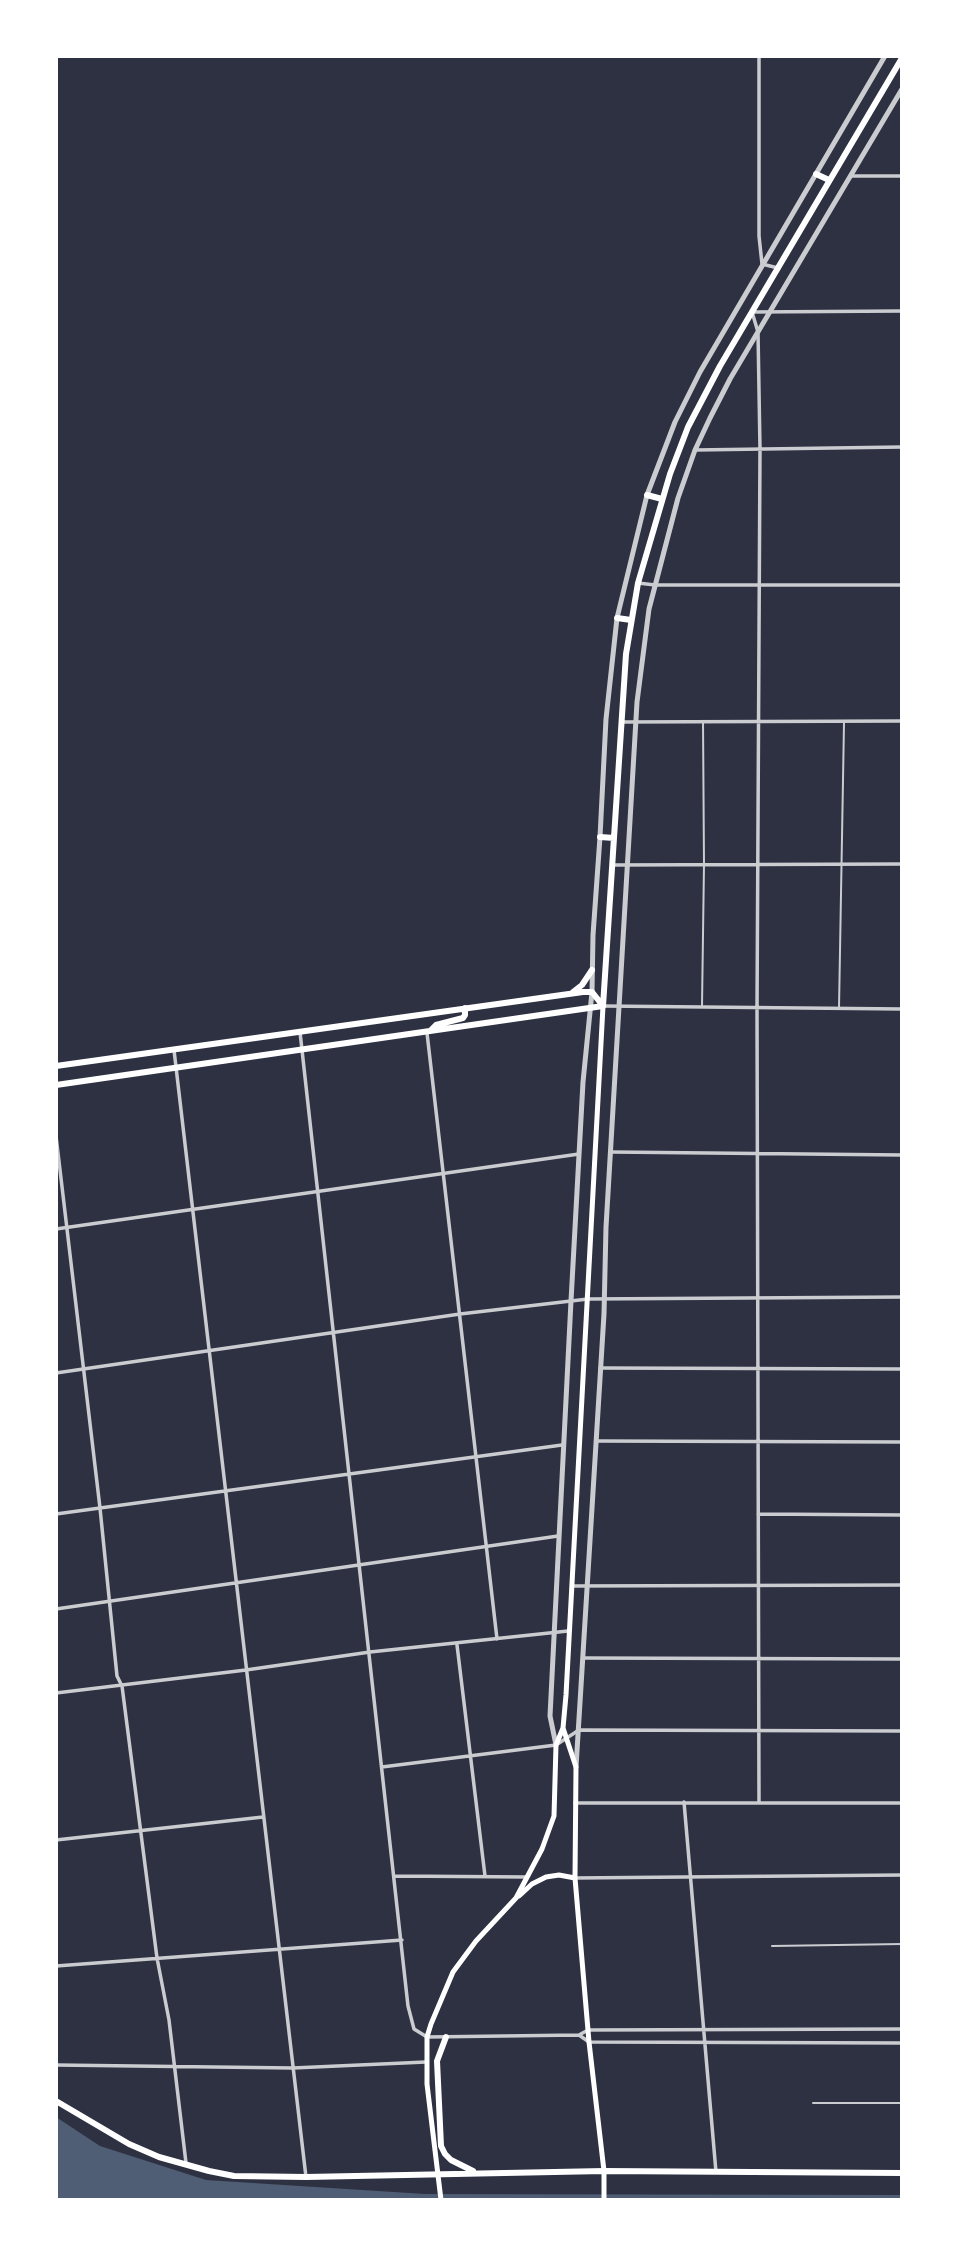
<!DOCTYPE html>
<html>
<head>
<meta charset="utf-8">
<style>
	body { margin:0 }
	#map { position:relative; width:958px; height:2256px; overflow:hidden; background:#2d3142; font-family:Overpass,sans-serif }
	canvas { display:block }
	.frame { position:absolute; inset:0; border:58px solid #fff; pointer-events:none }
</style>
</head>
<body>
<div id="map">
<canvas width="958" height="2256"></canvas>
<div class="frame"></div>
</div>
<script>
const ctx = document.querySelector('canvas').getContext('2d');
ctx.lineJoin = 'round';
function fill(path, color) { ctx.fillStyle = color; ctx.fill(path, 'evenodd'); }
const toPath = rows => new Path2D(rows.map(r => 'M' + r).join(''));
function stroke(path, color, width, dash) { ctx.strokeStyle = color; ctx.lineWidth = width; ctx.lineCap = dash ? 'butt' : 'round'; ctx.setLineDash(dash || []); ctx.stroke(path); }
fill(toPath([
	[56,2117,100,2146,206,2180,425,2194,902,2195,902,2200,56,2200]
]), '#4f5d75');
stroke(toPath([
	[702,1006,704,864,703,721],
	[839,1008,844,723],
	[772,1946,902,1944],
	[813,2103,902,2103]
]), '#caccd0', 2);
stroke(toPath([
	[759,56,759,236,762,264,778,268],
	[850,176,902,176],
	[695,450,902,447],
	[638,583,655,585,902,585],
	[621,722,902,721],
	[614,865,902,864],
	[603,1006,902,1009],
	[300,1032,408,2006,414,2029,427,2037,579,2035,588,2030,902,2029],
	[427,1033,497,1639],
	[174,1050,306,2177],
	[56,1136,100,1508,117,1676,122,1686,157,1958,169,2020,186,2163],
	[611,1152,902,1155],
	[56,1229,579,1154],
	[600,1368,902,1369],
	[56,1373,460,1314,588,1299,902,1297],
	[596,1441,902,1442],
	[56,1514,562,1445],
	[758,1514,902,1515],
	[572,1586,902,1585],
	[56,1609,558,1536],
	[457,1645,485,1876],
	[583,1658,902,1659],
	[56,1693,246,1670,370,1652,568,1631],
	[382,1767,556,1745,579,1730,902,1731],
	[684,1802,716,2172],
	[759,1802,757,1009,760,449,758,332,752,312,902,311],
	[575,1803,902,1803],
	[56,1840,263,1817],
	[395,1876,526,1877],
	[575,1878,902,1875],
	[56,1966,402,1940],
	[579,2035,589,2042,902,2043],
	[56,2065,293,2068,426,2062]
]), '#caccd0', 3.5);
stroke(toPath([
	[556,1745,550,1716,571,1301,583,1082,592,992,593,935,600,837,606,719,617,618,647,495,675,422,700,372,885,56],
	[576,1767,604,1314,606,1227,637,702,649,609,678,498,695,450,710,418,730,379,902,89]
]), '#caccd0', 5);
stroke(toPath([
	[563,1728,576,1767,575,1878,589,2042,604,2171,604,2200],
	[519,1896,532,1884,546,1877,559,1875,575,1878],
	[441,2200,427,2084,427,2037,431,2024,453,1972,476,1941,516,1898,542,1849,554,1816,556,1745,563,1728,566,1695,603,1006]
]), '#fff', 5);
stroke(toPath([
	[816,174,829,180],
	[647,495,662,499],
	[617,618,631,620],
	[600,837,614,838],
	[573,992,582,985,592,970],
	[603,1006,626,654,638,583,670,474,688,427,720,366,902,58],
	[431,1030,436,1025,463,1018,465,1015,465,1008],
	[56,1066,583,992,592,992,603,1006],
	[56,1085,603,1006],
	[446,2037,437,2061,441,2146,445,2154,451,2160,473,2171],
	[56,2101,129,2144,159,2157,209,2171,234,2176,306,2177,604,2171,902,2173]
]), '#fff', 6);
</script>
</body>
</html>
